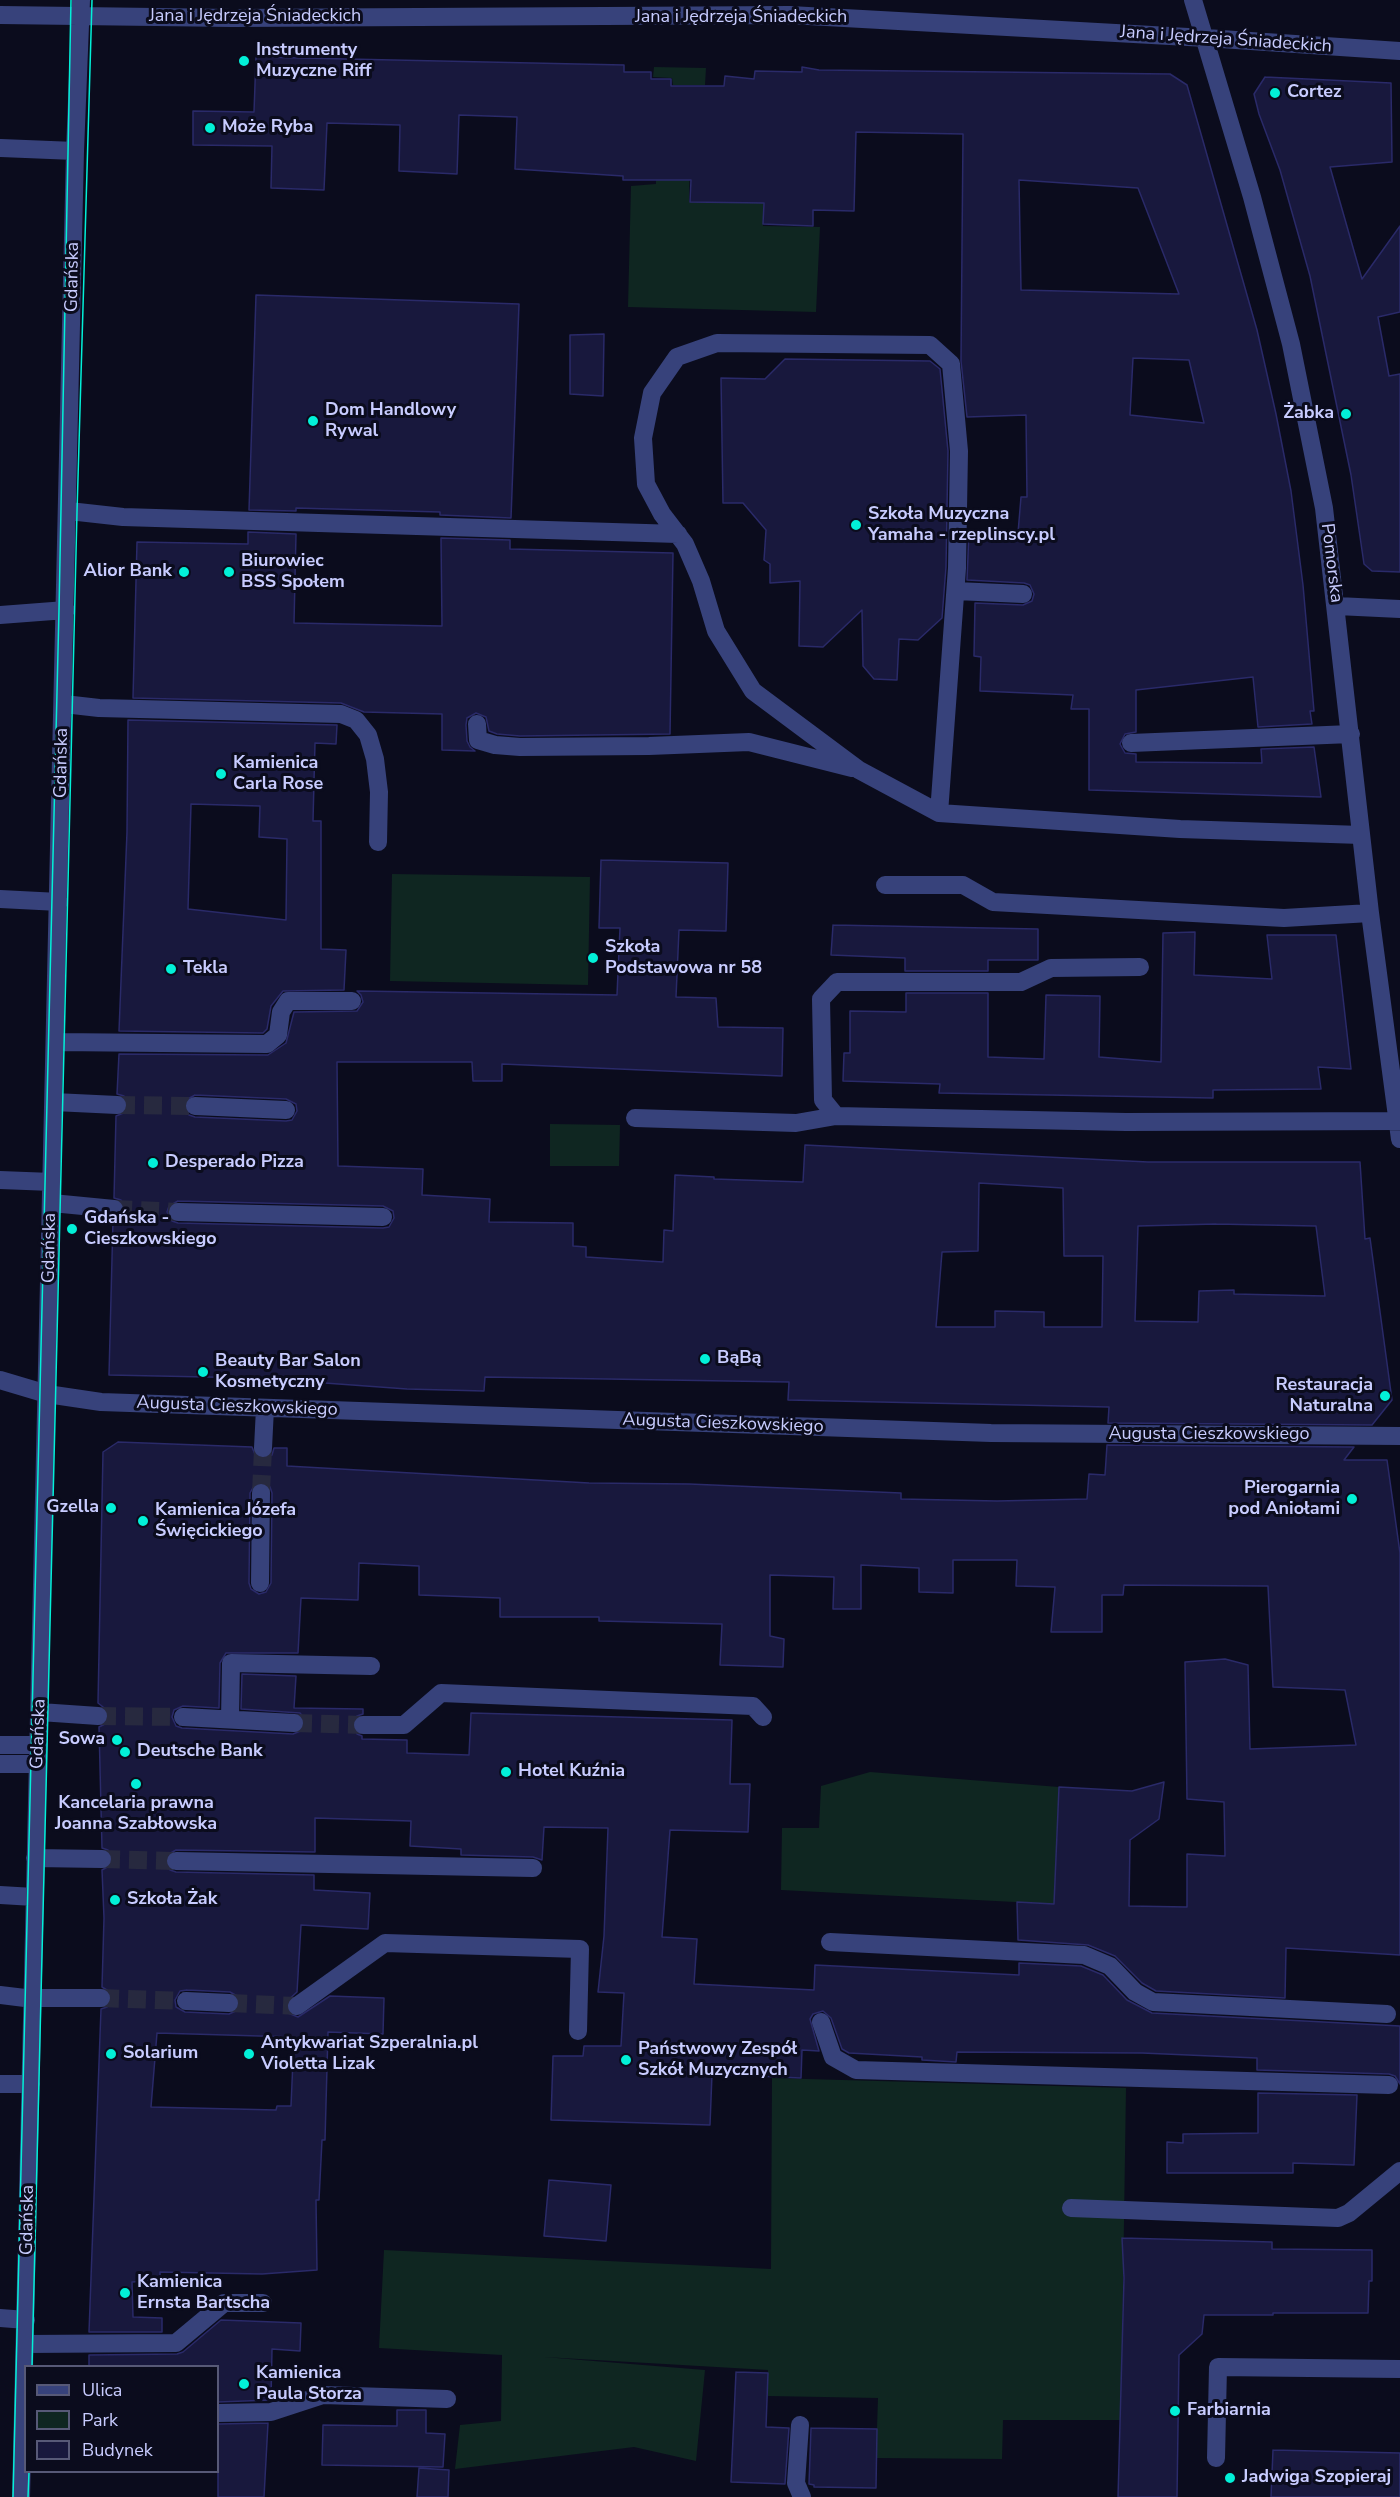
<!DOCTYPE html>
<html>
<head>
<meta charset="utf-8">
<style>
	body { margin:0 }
	#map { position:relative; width:1400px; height:2497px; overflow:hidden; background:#0b0c1d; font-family:"Nunito Sans",sans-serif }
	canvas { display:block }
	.legend { position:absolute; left:24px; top:2365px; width:195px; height:108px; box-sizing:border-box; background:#0b0c1d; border:2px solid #575977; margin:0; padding:8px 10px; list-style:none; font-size:18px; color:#c8ccff }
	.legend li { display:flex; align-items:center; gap:12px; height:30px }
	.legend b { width:30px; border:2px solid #575977 }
</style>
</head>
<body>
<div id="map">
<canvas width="1400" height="2497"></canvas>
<ul class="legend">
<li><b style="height:8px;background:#37427b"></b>Ulica</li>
<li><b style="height:16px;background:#0f2621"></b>Park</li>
<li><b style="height:16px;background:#18183d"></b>Budynek</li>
</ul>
</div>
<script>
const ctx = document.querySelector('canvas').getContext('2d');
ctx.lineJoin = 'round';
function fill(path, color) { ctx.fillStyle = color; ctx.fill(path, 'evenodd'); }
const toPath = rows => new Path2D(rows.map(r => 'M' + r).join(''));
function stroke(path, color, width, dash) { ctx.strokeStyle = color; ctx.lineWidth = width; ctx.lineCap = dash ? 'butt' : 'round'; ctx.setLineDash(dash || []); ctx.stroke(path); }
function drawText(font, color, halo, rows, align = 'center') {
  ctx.font = font + ' "Nunito Sans",sans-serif'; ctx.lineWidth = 6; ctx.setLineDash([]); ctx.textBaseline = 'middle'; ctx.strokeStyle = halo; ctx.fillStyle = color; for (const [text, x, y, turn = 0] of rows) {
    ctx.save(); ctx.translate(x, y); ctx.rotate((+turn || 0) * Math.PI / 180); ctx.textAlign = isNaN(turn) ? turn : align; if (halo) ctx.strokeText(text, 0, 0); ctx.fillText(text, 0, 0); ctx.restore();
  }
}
fill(toPath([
	[654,67,706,68,705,85,673,85,672,78,653,77],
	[656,143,690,143,689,202,723,202,764,182,763,226,820,227,816,312,628,307,631,186,656,184],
	[392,874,590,877,588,985,390,981],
	[550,1124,620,1125,619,1166,550,1166],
	[870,1772,1059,1787,1054,1904,781,1890,782,1828,819,1828,821,1786],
	[772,2078,1126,2088,1121,2420,1003,2420,1002,2459,876,2458,878,2398,768,2396,768,2370,544,2357,705,2370,696,2461,634,2447,455,2469,460,2425,501,2421,502,2355,379,2348,384,2250,771,2269]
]), '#0f2621');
const building = toPath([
	[256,57,624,65,624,72,651,72,651,79,671,79,671,86,724,86,725,76,754,79,755,71,802,72,802,67,819,70,1170,74,1187,85,1257,330,1276,414,1291,491,1303,585,1314,711,1310,711,1312,724,1258,727,1253,677,1136,690,1136,732,1125,734,1120,744,1125,753,1136,754,1136,762,1262,763,1261,749,1314,747,1321,797,1089,790,1089,709,1071,709,1073,695,980,691,981,657,974,656,975,603,1023,605,1032,601,1034,594,1030,585,1024,583,967,580,969,531,1018,533,1021,497,1027,497,1026,415,967,417,961,361,963,134,856,132,854,211,813,210,813,226,763,224,764,203,690,202,691,180,623,180,623,176,515,169,517,117,459,115,457,174,399,171,400,125,327,123,324,190,271,188,272,146,193,145,193,111,254,112,256,57],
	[1019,180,1138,188,1179,294,1021,290,1019,180],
	[1133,358,1189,360,1204,423,1130,415,1133,358],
	[1265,77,1391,83,1392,162,1330,167,1362,279,1400,226,1400,312,1378,317,1389,376,1400,374,1400,572,1372,571,1364,564,1351,475,1310,276,1280,170,1259,114,1254,94,1265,77],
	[256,295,519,304,511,518,440,515,440,512,296,508,296,511,249,510,256,295],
	[604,334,603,396,570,394,570,335,604,334],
	[785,359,930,361,940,369,948,451,946,567,942,618,918,640,899,639,897,680,874,679,863,666,862,610,823,647,799,646,800,581,770,583,770,564,764,560,766,530,743,503,723,503,721,378,765,379,785,359],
	[248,532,296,534,294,623,442,626,441,538,510,540,510,549,673,553,670,734,520,736,497,734,489,731,486,717,476,713,467,718,466,725,467,741,470,747,475,751,442,750,442,714,364,712,341,703,133,698,137,542,248,544,248,532],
	[128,720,337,725,336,744,315,743,313,821,321,821,321,949,346,950,344,990,283,991,271,1006,267,1029,263,1033,119,1031,127,832,128,720],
	[191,804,260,806,259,837,287,839,286,920,188,909,191,804],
	[601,860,728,863,726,931,679,930,676,997,716,998,718,1027,783,1028,782,1076,502,1064,502,1081,473,1081,472,1062,337,1062,338,1166,423,1169,422,1195,490,1199,489,1222,573,1223,573,1246,586,1247,586,1257,663,1262,664,1230,673,1231,675,1175,714,1177,714,1179,803,1182,805,1145,1148,1162,1360,1162,1365,1239,1370,1238,1392,1400,1372,1425,1108,1423,1109,1407,788,1400,789,1382,485,1377,484,1391,407,1389,256,1378,109,1375,113,1220,123,1216,125,1209,121,1200,114,1198,116,1116,126,1112,128,1105,124,1096,117,1094,119,1054,268,1055,286,1043,294,1012,357,1011,363,1002,361,995,357,991,617,995,620,928,599,928,601,860],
	[195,1095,286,1099,296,1104,297,1111,292,1120,286,1121,195,1117,189,1115,184,1106,186,1100,195,1095],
	[979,1183,1063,1188,1064,1256,1103,1256,1102,1327,1044,1327,1044,1312,995,1311,995,1327,936,1327,942,1252,978,1251,979,1183],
	[178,1201,383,1206,393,1211,394,1218,389,1227,383,1228,178,1223,172,1221,167,1212,169,1206,178,1201],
	[1216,1224,1316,1226,1325,1296,1234,1294,1234,1290,1199,1291,1198,1322,1135,1321,1138,1226,1216,1224],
	[833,925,1038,929,1038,960,988,960,988,971,905,971,905,958,831,955,833,925],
	[1195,932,1194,975,1272,979,1267,935,1336,935,1351,1069,1318,1067,1321,1089,1213,1090,1213,1098,939,1093,940,1084,843,1081,844,1053,850,1053,850,1011,906,1012,906,993,988,993,988,1057,1044,1059,1046,995,1100,996,1099,1057,1161,1062,1163,933,1195,932],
	[118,1442,252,1447,256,1457,263,1459,272,1455,274,1448,287,1448,287,1466,589,1483,689,1484,901,1493,901,1499,997,1501,1087,1499,1089,1474,1105,1475,1107,1445,1354,1447,1344,1460,1387,1460,1400,1553,1400,1955,1286,1948,1285,1998,1156,1991,1142,1983,1115,1956,1088,1945,1018,1940,1017,1902,1054,1904,1059,1787,1132,1791,1164,1782,1159,1819,1130,1840,1129,1906,1187,1907,1187,1854,1225,1856,1224,1802,1187,1799,1185,1662,1225,1659,1248,1665,1250,1749,1356,1745,1345,1690,1273,1687,1268,1586,1124,1585,1123,1595,1102,1595,1102,1632,1051,1632,1055,1587,1016,1586,1017,1560,953,1560,953,1593,919,1592,919,1568,861,1565,861,1609,833,1609,834,1577,770,1575,770,1636,784,1639,783,1667,720,1665,722,1624,599,1621,599,1617,500,1617,500,1598,419,1595,419,1566,359,1563,358,1600,301,1598,298,1653,226,1653,220,1663,219,1708,183,1706,174,1710,172,1717,176,1726,182,1728,293,1734,303,1730,304,1718,300,1713,241,1709,242,1674,296,1676,294,1708,363,1709,363,1714,357,1716,352,1724,357,1734,362,1736,362,1739,407,1740,407,1753,469,1755,471,1713,732,1720,730,1784,750,1784,748,1832,670,1830,662,1937,697,1939,694,1984,814,1990,815,1965,1019,1975,1019,1963,1081,1966,1103,1975,1127,2000,1152,2013,1400,2026,1400,2084,1395,2076,1389,2074,1257,2070,1257,2058,1142,2053,957,2052,956,2062,922,2060,922,2057,849,2053,842,2049,831,2018,823,2011,813,2014,810,2019,819,2051,802,2050,801,2078,712,2074,710,2125,551,2120,553,2056,583,2056,584,2046,621,2046,624,1993,598,1992,604,1936,608,1828,544,1827,542,1860,533,1857,461,1855,461,1849,410,1846,411,1821,315,1818,315,1852,176,1850,167,1855,165,1861,170,1870,176,1872,314,1875,314,1890,370,1893,368,1929,301,1925,297,1992,287,2001,286,2007,288,2013,298,2017,330,1996,384,1998,383,2034,328,2032,325,2140,322,2140,319,2200,316,2200,317,2270,262,2274,160,2272,160,2280,132,2282,133,2317,162,2318,162,2332,89,2332,101,2009,107,2007,112,1999,110,1992,102,1987,104,1918,102,1870,111,1865,113,1859,108,1850,102,1848,99,1727,107,1723,109,1716,108,1711,98,1703,103,1452,118,1442],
	[262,1482,270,1487,272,1493,271,1583,266,1592,259,1594,251,1589,249,1583,250,1493,255,1484,262,1482],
	[187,1990,230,1992,239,1997,240,2004,238,2010,229,2014,185,2012,176,2007,175,2000,180,1991,187,1990],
	[157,2033,294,2037,291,2106,277,2106,276,2110,151,2107,157,2033],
	[1258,2093,1357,2095,1354,2165,1293,2163,1293,2173,1167,2173,1167,2142,1183,2143,1183,2134,1258,2133,1258,2093],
	[549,2180,611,2185,606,2241,544,2236,549,2180],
	[1122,2238,1272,2242,1272,2249,1372,2250,1372,2281,1369,2281,1368,2313,1273,2313,1273,2315,1204,2315,1202,2334,1179,2355,1177,2497,1118,2497,1124,2278,1122,2238],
	[221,2320,301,2323,300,2351,272,2349,271,2400,218,2402,218,2367,89,2367,89,2355,177,2354,183,2352,221,2320],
	[736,2372,768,2373,766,2427,789,2428,785,2484,731,2482,736,2372],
	[397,2410,426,2410,426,2433,445,2434,443,2467,322,2465,323,2425,397,2426,397,2410],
	[268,2423,264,2497,218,2497,218,2424,268,2423],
	[811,2428,877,2429,876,2488,814,2487,814,2485,809,2484,811,2428],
	[1273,2450,1400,2453,1400,2497,1271,2497,1273,2450],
	[419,2468,449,2470,448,2497,417,2497,419,2468]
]);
fill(building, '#18183d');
stroke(building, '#2a2a69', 1.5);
stroke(toPath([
	[117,1105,195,1106],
	[114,1209,178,1212],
	[261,1493,263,1448],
	[98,1716,183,1717],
	[294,1723,363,1725],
	[102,1859,176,1861],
	[101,1998,186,2001],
	[229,2003,297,2006]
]), '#27293f', 18, [18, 9]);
stroke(toPath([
	[1193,0,1252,197,1291,344,1324,508,1370,913,1400,1139],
	[0,15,233,18,790,15,1206,38,1400,51],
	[1,148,75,151],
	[69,511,123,517,678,534],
	[956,591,1023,594],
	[1337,606,1400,609],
	[0,615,66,610],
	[64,704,99,708,341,714,356,720,368,735,375,759,379,792,378,842],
	[477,724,478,740,495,745,520,747,649,746,749,742,852,768],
	[1131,743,1351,734],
	[939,813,957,568,959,451,951,364,930,345,717,343,677,357,652,393,643,438,646,484,662,514,685,544,701,581,716,631,753,691,859,770,939,813,1180,829,1361,835],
	[885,885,963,885,993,902,1284,918,1370,913],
	[0,899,59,902],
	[1140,967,1051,968,1021,982,837,982,821,999,823,1100,836,1116,1126,1122,1400,1121],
	[56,1042,267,1044,278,1035,281,1012,288,1001,352,1001],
	[54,1102,117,1105],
	[195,1106,286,1110],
	[635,1118,796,1123,836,1116],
	[0,1180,52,1182],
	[52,1203,114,1209],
	[178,1212,383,1217],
	[0,1380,47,1394,101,1402,991,1433,1400,1436],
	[263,1448,265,1408],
	[260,1583,261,1493],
	[40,1712,98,1716],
	[183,1717,294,1723],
	[230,1719,231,1663,371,1666],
	[363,1725,404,1725,441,1693,753,1706,763,1717],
	[0,1745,38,1745],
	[0,1764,38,1764],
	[35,1858,102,1859],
	[176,1861,533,1868],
	[0,1895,34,1897],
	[830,1942,1084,1955,1110,1966,1135,1992,1153,2002,1387,2014],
	[0,1995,25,1998,101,1998],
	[186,2001,229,2003],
	[297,2006,385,1943,580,1949,578,2031],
	[821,2022,833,2057,856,2070,1389,2085],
	[0,2084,31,2084],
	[1071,2208,1338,2218,1349,2213,1400,2171],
	[0,2318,26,2320],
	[26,2344,176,2343,224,2303,263,2303],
	[218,2413,271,2412,323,2395,447,2399],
	[800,2425,796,2483,802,2497],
	[1216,2458,1218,2367,1400,2369],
	[21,2497,75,151,81,0]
]), '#37427b', 18);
stroke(toPath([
	[32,2366,77,512,92,0],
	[13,2497,59,610,71,0],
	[28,2497,29,2472]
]), '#02f0d8', 1.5);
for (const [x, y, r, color] of [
	[244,61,6,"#02f0d8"],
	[1275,93,6,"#02f0d8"],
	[210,128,6,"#02f0d8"],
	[1346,414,6,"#02f0d8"],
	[313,421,6,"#02f0d8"],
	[856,525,6,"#02f0d8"],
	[184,572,6,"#02f0d8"],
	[229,572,6,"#02f0d8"],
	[221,774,6,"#02f0d8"],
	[593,958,6,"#02f0d8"],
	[171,969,6,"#02f0d8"],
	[153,1163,6,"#02f0d8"],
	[72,1229,6,"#02f0d8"],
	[705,1359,6,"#02f0d8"],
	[203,1372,6,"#02f0d8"],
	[1385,1396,6,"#02f0d8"],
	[1352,1499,6,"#02f0d8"],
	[111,1508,6,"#02f0d8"],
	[143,1521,6,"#02f0d8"],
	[117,1740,6,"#02f0d8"],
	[125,1752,6,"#02f0d8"],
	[506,1772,6,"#02f0d8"],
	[136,1784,6,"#02f0d8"],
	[115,1900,6,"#02f0d8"],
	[111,2054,6,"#02f0d8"],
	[249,2054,6,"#02f0d8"],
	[626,2060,6,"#02f0d8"],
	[125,2293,6,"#02f0d8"],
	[244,2384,6,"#02f0d8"],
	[1175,2411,6,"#02f0d8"],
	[1230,2478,6,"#02f0d8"]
]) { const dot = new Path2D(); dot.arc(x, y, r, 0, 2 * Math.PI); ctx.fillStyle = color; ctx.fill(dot); stroke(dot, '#0b0c1d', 2); }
drawText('18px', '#c8ccff', '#0b0c1d', [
	["Jana i Jędrzeja Śniadeckich",255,17],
	["Jana i Jędrzeja Śniadeckich",741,18],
	["Jana i Jędrzeja Śniadeckich",1226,40,4],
	["Gdańska",73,277,-89],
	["Pomorska",1331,563,83],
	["Gdańska",62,763,-89],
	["Gdańska",50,1248,-89],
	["Augusta Cieszkowskiego",237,1407,2],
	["Augusta Cieszkowskiego",723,1424,2],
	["Augusta Cieszkowskiego",1209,1435],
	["Gdańska",39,1734,-88],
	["Gdańska",28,2220,-89]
]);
drawText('bold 18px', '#c8ccff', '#0b0c1d', [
	["Instrumenty",256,51],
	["Muzyczne Riff",256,72],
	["Cortez",1287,93],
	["Może Ryba",222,128],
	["Dom Handlowy",325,411],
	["Rywal",325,432],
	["Żabka",1334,414,"right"],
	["Szkoła Muzyczna",868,515],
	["Yamaha - rzeplinscy.pl",868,536],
	["Biurowiec",241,562],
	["BSS Społem",241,583],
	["Alior Bank",172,572,"right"],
	["Kamienica",233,764],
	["Carla Rose",233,785],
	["Szkoła",605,948],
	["Podstawowa nr 58",605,969],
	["Tekla",183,969],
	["Desperado Pizza",165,1163],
	["Gdańska -",84,1219],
	["Cieszkowskiego",84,1240],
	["BąBą",717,1359],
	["Beauty Bar Salon",215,1362],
	["Kosmetyczny",215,1383],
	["Restauracja",1373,1386,"right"],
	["Naturalna",1373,1407,"right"],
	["Pierogarnia",1340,1489,"right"],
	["pod Aniołami",1340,1510,"right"],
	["Gzella",99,1508,"right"],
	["Kamienica Józefa",155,1511],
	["Święcickiego",155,1532],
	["Sowa",105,1740,"right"],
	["Deutsche Bank",137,1752],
	["Hotel Kuźnia",518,1772],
	["Kancelaria prawna",136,1804,"center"],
	["Joanna Szabłowska",136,1825,"center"],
	["Szkoła Żak",127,1900],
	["Antykwariat Szperalnia.pl",261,2044],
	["Violetta Lizak",261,2065],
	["Państwowy Zespół",638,2050],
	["Szkół Muzycznych",638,2071],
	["Solarium",123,2054],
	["Kamienica",137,2283],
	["Ernsta Bartscha",137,2304],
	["Kamienica",256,2374],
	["Paula Storza",256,2395],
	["Farbiarnia",1187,2411],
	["Jadwiga Szopieraj",1242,2478]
], 'left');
</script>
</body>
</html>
